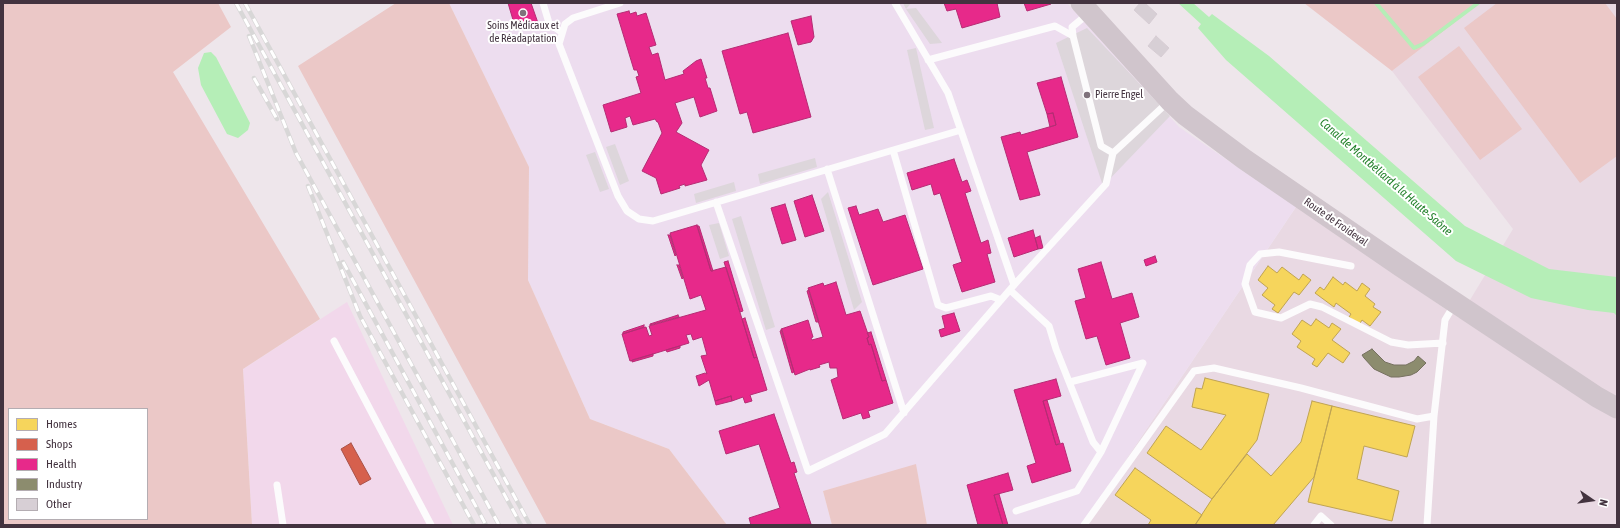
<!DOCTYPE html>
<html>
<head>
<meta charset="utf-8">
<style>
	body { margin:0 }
	#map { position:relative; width:1620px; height:528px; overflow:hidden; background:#eee6eb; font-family:"Asap Condensed",sans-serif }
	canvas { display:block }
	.frame { position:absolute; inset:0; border:4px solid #43333f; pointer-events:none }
	.legend { position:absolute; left:8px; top:408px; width:140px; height:112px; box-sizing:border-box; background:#fff; border:1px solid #b4adb2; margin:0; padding:5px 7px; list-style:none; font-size:12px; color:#43333f }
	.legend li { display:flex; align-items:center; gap:8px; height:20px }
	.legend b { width:20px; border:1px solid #b4adb2 }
	.north { position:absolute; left:1572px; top:480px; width:40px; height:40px; -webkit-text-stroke:3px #fff; paint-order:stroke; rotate:103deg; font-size:11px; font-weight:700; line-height:16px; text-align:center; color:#43333f }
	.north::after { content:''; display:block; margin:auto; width:14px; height:18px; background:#43333f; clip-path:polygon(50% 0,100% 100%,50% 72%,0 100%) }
</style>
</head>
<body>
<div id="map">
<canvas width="1620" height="528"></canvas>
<div class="frame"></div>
<ul class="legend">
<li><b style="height:11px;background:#f6d55c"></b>Homes</li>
<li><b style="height:11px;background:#d6604d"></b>Shops</li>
<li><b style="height:11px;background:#e7298a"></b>Health</li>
<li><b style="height:11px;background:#8c8c6e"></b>Industry</li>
<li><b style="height:11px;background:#d7cfd5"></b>Other</li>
</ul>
<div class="north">N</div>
</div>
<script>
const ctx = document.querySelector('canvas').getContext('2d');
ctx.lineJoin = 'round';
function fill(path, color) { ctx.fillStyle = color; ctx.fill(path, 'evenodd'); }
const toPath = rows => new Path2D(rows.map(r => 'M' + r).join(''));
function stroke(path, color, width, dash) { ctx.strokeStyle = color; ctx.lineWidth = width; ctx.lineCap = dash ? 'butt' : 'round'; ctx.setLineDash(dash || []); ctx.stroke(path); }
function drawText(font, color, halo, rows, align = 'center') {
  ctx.font = font + ' "Asap Condensed",sans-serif'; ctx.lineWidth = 4; ctx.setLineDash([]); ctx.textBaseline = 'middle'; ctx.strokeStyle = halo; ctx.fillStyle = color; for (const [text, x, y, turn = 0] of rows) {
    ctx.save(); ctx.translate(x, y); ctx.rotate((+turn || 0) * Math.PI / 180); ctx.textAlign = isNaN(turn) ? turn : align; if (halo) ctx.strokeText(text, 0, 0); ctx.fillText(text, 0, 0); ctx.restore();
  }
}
fill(toPath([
	[1480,3,1617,3,1617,525,1082,525,1296,207,1459,318,1513,229,1392,71]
]), '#e9d9e3');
fill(toPath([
	[347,302,453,525,252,525,243,369]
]), '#f2d8eb');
fill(toPath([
	[449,3,1067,3,1179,127,1296,207,1082,525,927,525,916,465,823,491,832,525,727,525,669,449,590,419,528,280,529,167]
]), '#edddef');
fill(toPath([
	[3,3,218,3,231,27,173,72,320,319,243,369,252,525,3,525],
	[9,409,147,409,147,519,9,519],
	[396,3,449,3,529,167,528,280,590,419,669,449,727,525,547,525,298,66],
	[1304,3,1480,3,1392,71],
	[1497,3,1605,3,1617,19,1617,156,1580,183,1464,28],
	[1459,46,1522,129,1480,160,1418,77],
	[916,464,927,525,832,525,823,491]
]), '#ebc8c7');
fill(toPath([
	[903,3,911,3,906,9,916,8,942,43,930,44,906,9],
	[1087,28,1170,116,1103,186,1056,43],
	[916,48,934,128,925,130,907,50],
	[615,144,629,181,620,185,606,147],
	[595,152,609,189,600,192,586,155],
	[815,158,817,167,760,184,758,174],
	[734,182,736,191,696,203,694,194],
	[828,192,862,302,854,310,821,199],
	[741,216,775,327,766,330,732,219],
	[719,223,729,256,720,259,709,225]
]), '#ddd6db');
fill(toPath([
	[1178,3,1193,3,1209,17,1212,14,1269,56,1465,226,1549,269,1617,277,1617,316,1614,313,1588,310,1531,298,1456,261,1226,60,1198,28,1201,24],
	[211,52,216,57,250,123,248,130,238,138,227,134,201,85,198,68,204,53]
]), '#b5eeb7');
const homes = toPath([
	[1268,266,1277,273,1282,267,1299,280,1303,274,1311,280,1299,295,1294,292,1278,313,1272,309,1275,305,1262,295,1268,288,1258,280,1268,266],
	[1333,277,1343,285,1345,282,1357,291,1362,283,1370,289,1365,296,1375,304,1373,307,1381,312,1370,326,1362,320,1359,325,1349,317,1351,314,1336,303,1334,307,1315,293,1320,287,1324,290,1333,277],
	[1316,319,1329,328,1332,323,1341,329,1332,340,1350,353,1343,363,1328,353,1317,367,1312,364,1315,359,1297,347,1301,341,1292,334,1302,320,1311,326,1316,319],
	[1205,378,1269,394,1257,440,1212,499,1147,453,1166,426,1201,450,1226,415,1192,407,1196,388,1202,389,1205,378],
	[1312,401,1332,406,1314,477,1273,525,1195,525,1212,499,1247,454,1271,476,1301,442,1312,401],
	[1332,406,1415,426,1407,457,1364,446,1357,479,1399,491,1392,521,1308,502,1332,406],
	[1135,468,1202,515,1195,525,1148,525,1151,520,1115,495,1135,468]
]);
fill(homes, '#f6d55c');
stroke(homes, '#c0a453', 1);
const shops = toPath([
	[351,443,371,479,360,485,341,449,351,443]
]);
fill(shops, '#d6604d');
stroke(shops, '#aa5249', 1);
const health = toPath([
	[508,3,531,3,538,23,516,30,508,3],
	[944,3,997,3,1000,17,962,28,956,9,947,11,944,3],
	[1024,3,1051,3,1051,4,1027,11,1024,3],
	[629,11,630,14,636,12,637,16,646,13,656,45,649,47,652,55,658,53,665,80,684,74,683,71,696,61,701,59,707,78,705,78,708,88,710,88,717,111,700,117,694,97,675,103,682,123,676,132,709,150,701,165,707,180,685,186,685,184,679,186,680,188,661,194,656,178,642,171,662,133,658,122,657,122,655,119,633,125,630,116,625,118,627,127,611,132,603,105,641,93,636,77,639,76,637,70,634,70,617,14,629,11],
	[811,16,814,37,811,42,798,45,791,21,811,16],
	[788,33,811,117,753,133,747,112,740,114,722,51,788,33],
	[1061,77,1078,137,1027,152,1040,195,1020,200,1001,137,1020,132,1021,135,1056,125,1053,113,1047,114,1037,83,1061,77],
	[1053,113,1056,125,1050,127,1047,114,1053,113],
	[954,159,962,182,967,180,971,191,965,193,981,243,988,240,991,253,987,254,995,282,962,292,953,265,962,262,940,193,934,195,931,184,912,190,907,173,954,159],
	[812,195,824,231,805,237,794,201,812,195],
	[785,204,796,240,782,244,771,208,785,204],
	[856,206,859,215,878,209,883,222,905,215,923,269,873,285,848,208,856,206],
	[697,225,711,271,726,267,754,358,757,357,767,390,750,395,752,401,745,403,743,397,732,401,731,396,715,401,709,380,699,386,696,376,705,373,707,374,701,356,707,355,702,337,693,340,691,334,686,335,689,343,630,361,622,334,646,327,649,336,652,335,649,326,706,310,701,295,690,299,670,233,697,225],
	[697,226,699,226,713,271,711,271,697,226],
	[1033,230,1038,249,1014,257,1008,238,1033,230],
	[668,235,670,235,676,255,675,256,668,235],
	[1040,236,1043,248,1038,249,1035,238,1040,236],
	[1155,256,1157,262,1146,266,1144,260,1155,256],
	[728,261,743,311,740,312,724,262,728,261],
	[1101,262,1112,299,1132,293,1139,317,1120,323,1130,358,1106,365,1097,336,1086,339,1075,301,1086,298,1078,269,1101,262],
	[677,265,679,265,683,278,682,279,677,265],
	[836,282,846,315,860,311,869,337,867,338,869,345,871,344,882,381,886,380,893,403,868,411,870,417,863,419,861,413,843,419,831,380,838,377,837,368,830,368,829,362,819,365,820,367,810,370,810,369,795,375,781,329,808,320,813,337,811,338,812,340,823,337,808,288,823,283,824,286,836,282],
	[809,290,819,322,816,322,807,291,809,290],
	[954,313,960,331,941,337,939,330,945,328,942,316,954,313],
	[678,315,679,317,650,325,650,324,678,315],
	[745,318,757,357,754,358,742,319,745,318],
	[644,325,644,327,623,334,623,332,644,325],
	[782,330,794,372,792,373,780,331,782,330],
	[871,332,886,380,882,381,871,344,869,345,867,338,869,337,867,333,871,332],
	[680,346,680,348,667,352,666,350,680,346],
	[653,354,653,356,632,362,632,360,653,354],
	[1056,379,1061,396,1043,401,1056,445,1063,443,1071,471,1032,483,1027,466,1036,463,1014,390,1056,379],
	[731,396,732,401,716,405,715,401,731,396],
	[1047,400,1060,443,1056,445,1043,401,1047,400],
	[774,414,791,463,794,462,797,472,794,473,811,524,751,525,749,518,780,508,759,444,726,454,719,431,774,414],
	[1008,473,1013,490,994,495,1003,525,978,525,967,485,1008,473],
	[999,494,1008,525,1003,525,994,495,999,494]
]);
fill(health, '#e7298a');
stroke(health, '#b62c74', 1);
const industry = toPath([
	[1372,349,1385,362,1394,365,1406,365,1414,361,1418,356,1426,363,1417,372,1411,375,1399,377,1391,377,1374,369,1364,358,1362,355,1372,349]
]);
fill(industry, '#8c8c6e');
stroke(industry, '#767160', 1);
stroke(toPath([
	[1376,3,1414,48,1423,44,1478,3]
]), '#b5eeb7', 4);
const building = toPath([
	[1140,3,1145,3,1157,14,1149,24,1134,10,1140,3],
	[1156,36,1169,48,1161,57,1148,46,1156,36]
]);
fill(building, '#d7cfd5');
stroke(building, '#d6ccd3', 1);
stroke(toPath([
	[543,3,549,23,561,32],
	[620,3,573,18,565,24,559,44,618,196,627,211,639,219,653,221,961,130],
	[895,3,948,93,1014,285],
	[1089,13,1072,27,1073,36,1101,146,1113,153,1168,102],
	[928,60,1055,26,1073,36],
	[893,150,938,305,946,308,991,296,1001,300],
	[827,169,904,413],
	[716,202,808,471,885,434,1014,285,1106,184,1113,153],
	[1351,266,1279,252,1260,254,1250,265,1245,284,1255,312,1281,318,1310,304,1322,307,1391,342,1408,345,1443,343],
	[1010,290,1049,326,1056,349,1093,442,1101,452,1077,491,1016,511],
	[334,341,431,525],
	[1070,382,1143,363,1101,452],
	[277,485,283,525],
	[1084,525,1194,371,1214,368,1301,388,1417,419,1434,416],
	[1314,525,1321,516,1331,525],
	[1427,525,1434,416,1445,320,1454,305]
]), '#fcfbfc', 7);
stroke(toPath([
	[1081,3,1170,101,1185,115,1244,159,1400,266,1597,397,1617,408]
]), '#d0c5cc', 21);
const rail = toPath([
	[236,3,521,525],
	[245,3,530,525],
	[249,36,296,153,499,525],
	[254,78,277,119],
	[308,186,360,316,474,525],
	[343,262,486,525]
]);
stroke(rail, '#d8d7d7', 4.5);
stroke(rail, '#fff', 3, [9]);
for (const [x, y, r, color] of [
	[523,13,4,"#7f727b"],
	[1087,95,4,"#7f727b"]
]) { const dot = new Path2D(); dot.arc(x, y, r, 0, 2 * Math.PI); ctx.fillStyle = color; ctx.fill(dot); stroke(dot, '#fff', 1.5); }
drawText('11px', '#43333f', '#fff', [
	["Soins Médicaux et",523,26],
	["de Réadaptation",523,39],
	["Pierre Engel",1095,95,"left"]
]);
drawText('11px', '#43333f', '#fff', [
	["Route de Froideval",1336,222,35]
]);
drawText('italic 12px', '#22812a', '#fff', [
	["Canal de Montbéliard à la Haute-Saône",1386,177,41]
]);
</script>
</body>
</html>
